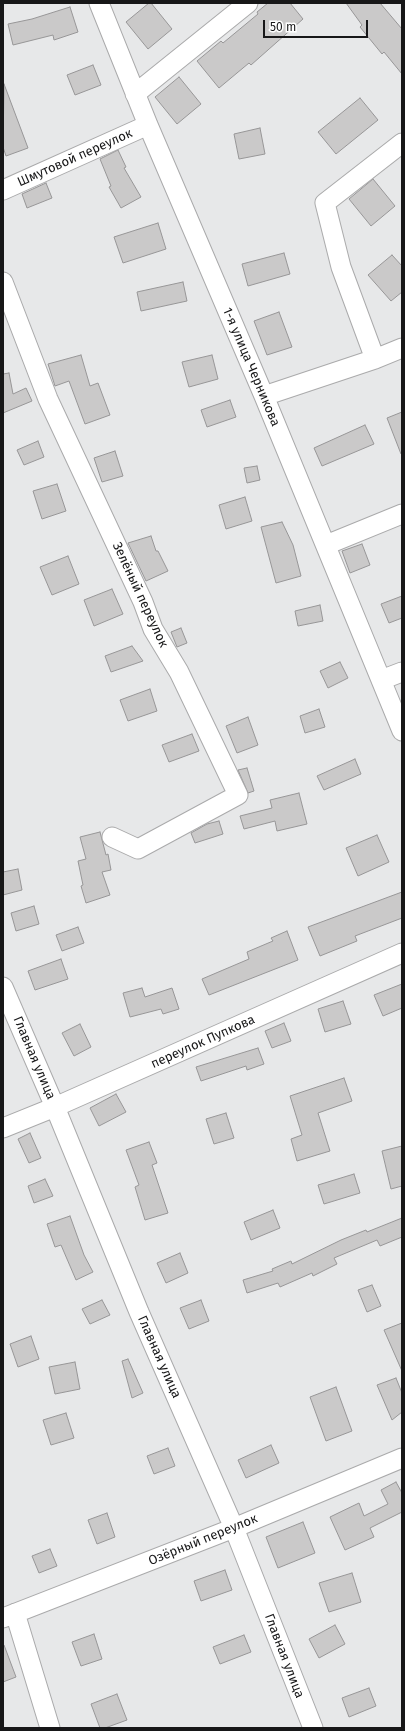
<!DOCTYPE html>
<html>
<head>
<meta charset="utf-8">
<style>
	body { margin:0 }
	#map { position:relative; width:405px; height:1731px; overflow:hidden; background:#e7e8e9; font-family:"Fira Sans",sans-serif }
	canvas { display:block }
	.frame { position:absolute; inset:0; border:4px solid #171718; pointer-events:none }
	.scale { position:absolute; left:263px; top:20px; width:105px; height:18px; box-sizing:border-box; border:2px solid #171718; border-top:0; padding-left:5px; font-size:12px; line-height:14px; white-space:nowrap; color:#171718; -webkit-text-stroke:3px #fff; paint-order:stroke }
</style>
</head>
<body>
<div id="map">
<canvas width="405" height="1731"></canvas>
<div class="frame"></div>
<div class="scale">50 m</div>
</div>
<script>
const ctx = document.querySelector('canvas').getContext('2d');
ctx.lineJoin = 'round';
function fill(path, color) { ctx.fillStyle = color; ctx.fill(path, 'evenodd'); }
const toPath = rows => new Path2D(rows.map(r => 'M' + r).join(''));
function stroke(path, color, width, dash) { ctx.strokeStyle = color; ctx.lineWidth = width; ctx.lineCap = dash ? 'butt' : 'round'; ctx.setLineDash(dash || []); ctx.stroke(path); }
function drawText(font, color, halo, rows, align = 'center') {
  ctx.font = font + ' "Fira Sans",sans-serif'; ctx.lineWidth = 4; ctx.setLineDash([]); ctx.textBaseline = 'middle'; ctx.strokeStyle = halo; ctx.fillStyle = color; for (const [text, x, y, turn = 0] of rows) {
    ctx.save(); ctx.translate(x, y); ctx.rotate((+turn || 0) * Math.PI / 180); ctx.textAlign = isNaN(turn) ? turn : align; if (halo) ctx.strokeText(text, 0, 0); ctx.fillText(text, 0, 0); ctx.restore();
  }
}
const building = toPath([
	[149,3,151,3,172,29,148,49,126,22,149,3],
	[268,3,290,3,303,19,251,65,249,63,219,88,197,61,221,41,223,43,258,14,257,12,268,3],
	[346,3,380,3,402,29,402,74,384,52,382,54,360,27,362,25,346,3],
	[70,7,78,32,54,40,53,35,13,45,8,24,32,19,70,7],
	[93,65,101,85,75,95,67,75,93,65],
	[179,77,201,104,177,124,155,97,179,77],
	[4,84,28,148,6,156,3,147,4,84],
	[360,98,378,120,336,154,318,132,360,98],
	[260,128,265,154,239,159,234,134,260,128],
	[118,150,126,167,124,168,141,197,121,208,109,187,111,186,100,159,118,150],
	[373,179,395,206,371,226,349,199,373,179],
	[46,183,52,198,27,208,22,194,46,183],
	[158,223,166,249,123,263,114,237,158,223],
	[284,253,290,274,248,286,242,264,284,253],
	[392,255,402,266,402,292,391,301,368,275,392,255],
	[183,282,187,301,141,311,137,292,183,282],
	[279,312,292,347,267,355,254,321,279,312],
	[81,355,90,386,98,383,110,415,85,424,69,381,55,386,48,364,81,355],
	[212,355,218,379,189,387,182,362,212,355],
	[9,373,13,394,26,388,32,401,3,413,3,374,9,373],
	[230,400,236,417,207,427,201,410,230,400],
	[402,412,402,453,401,454,387,418,402,412],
	[365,425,374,444,322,466,314,448,365,425],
	[38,441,44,457,24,465,17,450,38,441],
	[115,451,123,476,102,482,94,458,115,451],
	[257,466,260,480,247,483,244,468,257,466],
	[57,484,66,511,42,519,33,491,57,484],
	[245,497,252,521,226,529,219,505,245,497],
	[282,522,293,545,301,576,276,583,261,527,282,522],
	[151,536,156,551,158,551,168,571,146,581,128,543,151,536],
	[362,544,370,565,350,573,342,551,362,544],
	[68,556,79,584,52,595,40,567,68,556],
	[112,589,123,614,94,626,84,600,112,589],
	[402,596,402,618,389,623,381,604,402,596],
	[320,605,323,621,298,626,295,611,320,605],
	[181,628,187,643,177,647,171,632,181,628],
	[132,646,143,661,111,672,105,656,132,646],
	[340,662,348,678,328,688,320,671,340,662],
	[150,689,157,711,128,721,120,700,150,689],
	[319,709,325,727,305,733,300,716,319,709],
	[248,717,258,745,237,753,226,726,248,717],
	[192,734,199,751,169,762,162,745,192,734],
	[355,759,361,774,324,790,317,776,355,759],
	[247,768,254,791,248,793,238,770,247,768],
	[299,793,307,824,277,831,275,821,244,829,240,816,272,808,270,800,299,793],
	[219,821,223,834,195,843,191,833,207,824,219,821],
	[100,832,106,855,108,854,111,870,102,872,110,895,86,903,81,886,83,885,78,861,86,859,80,837,100,832],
	[377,835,389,862,358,876,346,848,377,835],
	[18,869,22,890,3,895,3,872,18,869],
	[402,892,402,918,355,936,357,941,320,956,308,927,402,892],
	[34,906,39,924,16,931,11,913,34,906],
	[78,927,84,943,62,951,56,935,78,927],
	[287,931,298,960,209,995,202,979,249,959,247,952,273,941,271,938,287,931],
	[61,959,68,979,35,990,28,971,61,959],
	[402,984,402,1008,383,1016,374,995,402,984],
	[142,988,145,997,172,988,179,1009,163,1014,161,1009,130,1017,123,993,142,988],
	[343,1001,351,1024,325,1032,318,1009,343,1001],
	[284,1023,291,1041,272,1048,265,1031,284,1023],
	[80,1024,91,1047,74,1056,62,1033,80,1024],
	[258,1048,264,1064,247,1070,246,1066,201,1081,196,1067,258,1048],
	[344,1078,352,1101,318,1113,330,1151,297,1161,291,1139,302,1135,290,1096,344,1078],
	[116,1094,126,1112,99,1126,90,1108,116,1094],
	[226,1113,234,1138,214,1144,206,1119,226,1113],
	[30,1133,41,1158,29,1163,18,1139,30,1133],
	[149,1142,157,1163,152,1165,168,1213,145,1220,135,1187,139,1185,126,1150,149,1142],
	[402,1146,402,1186,391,1189,382,1151,402,1146],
	[354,1174,360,1193,324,1204,318,1185,354,1174],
	[45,1179,53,1196,34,1203,28,1186,45,1179],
	[273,1210,280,1228,251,1240,244,1222,273,1210],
	[70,1216,84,1255,93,1272,76,1280,61,1245,55,1247,47,1224,70,1216],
	[402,1218,402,1237,380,1246,377,1240,334,1258,337,1264,313,1276,312,1273,280,1287,278,1283,247,1293,243,1280,273,1271,272,1269,291,1261,292,1264,341,1240,366,1230,367,1232,402,1218],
	[180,1253,188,1273,166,1283,157,1263,180,1253],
	[372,1285,381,1306,367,1312,358,1290,372,1285],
	[102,1300,110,1315,90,1324,82,1309,102,1300],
	[201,1300,209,1321,189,1329,180,1308,201,1300],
	[402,1323,402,1371,384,1330,402,1323],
	[31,1336,39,1359,18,1367,10,1344,31,1336],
	[128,1359,143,1393,132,1398,122,1361,128,1359],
	[75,1362,80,1389,55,1394,49,1367,75,1362],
	[396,1378,402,1393,402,1412,392,1420,377,1385,396,1378],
	[336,1387,352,1431,326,1441,310,1397,336,1387],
	[66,1413,74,1438,51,1445,43,1420,66,1413],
	[271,1445,279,1463,246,1478,238,1460,271,1445],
	[168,1448,175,1466,154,1474,147,1456,168,1448],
	[396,1482,402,1493,402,1512,370,1528,374,1537,345,1550,330,1517,359,1503,364,1516,388,1504,381,1490,396,1482],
	[107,1513,115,1537,97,1544,88,1520,107,1513],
	[303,1522,315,1553,278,1568,266,1537,303,1522],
	[50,1549,57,1566,39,1573,32,1556,50,1549],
	[225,1570,232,1590,201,1601,194,1581,225,1570],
	[352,1573,361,1602,329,1612,319,1583,352,1573],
	[335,1625,345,1644,319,1658,309,1639,335,1625],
	[94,1634,102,1659,81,1666,72,1642,94,1634],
	[244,1635,251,1652,220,1664,213,1647,244,1635],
	[3,1645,4,1645,16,1677,3,1682,3,1645],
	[369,1688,376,1706,349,1717,342,1698,369,1688],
	[117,1694,127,1720,105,1728,100,1728,91,1704,117,1694]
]);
fill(building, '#cac9c9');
stroke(building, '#979697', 1);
const minor = toPath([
	[99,3,148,125,264,396,402,731],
	[135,94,248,3],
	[3,190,148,125],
	[3,282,48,399,143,602,153,629,179,672,238,795,138,849,112,837],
	[375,359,341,267,325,203,402,143],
	[264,396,375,359,402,348],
	[326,545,402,514],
	[381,680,402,672],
	[3,987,55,1107,139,1312,234,1528,313,1728],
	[3,1128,55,1107,402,953],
	[15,1613,50,1728],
	[3,1618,234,1528,402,1458]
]);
stroke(minor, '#aaaaab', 21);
stroke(minor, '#fff', 19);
drawText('13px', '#171718', '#fff', [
	["Шмутовой переулок",75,158,-24],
	["1-я улица Черникова",251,367,67],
	["Зелёный переулок",140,595,65],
	["переулок Пупкова",203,1042,-24],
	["Главная улица",34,1058,67],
	["Главная улица",159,1357,66],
	["Озёрный переулок",203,1540,-22],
	["Главная улица",284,1656,69]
]);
</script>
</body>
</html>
